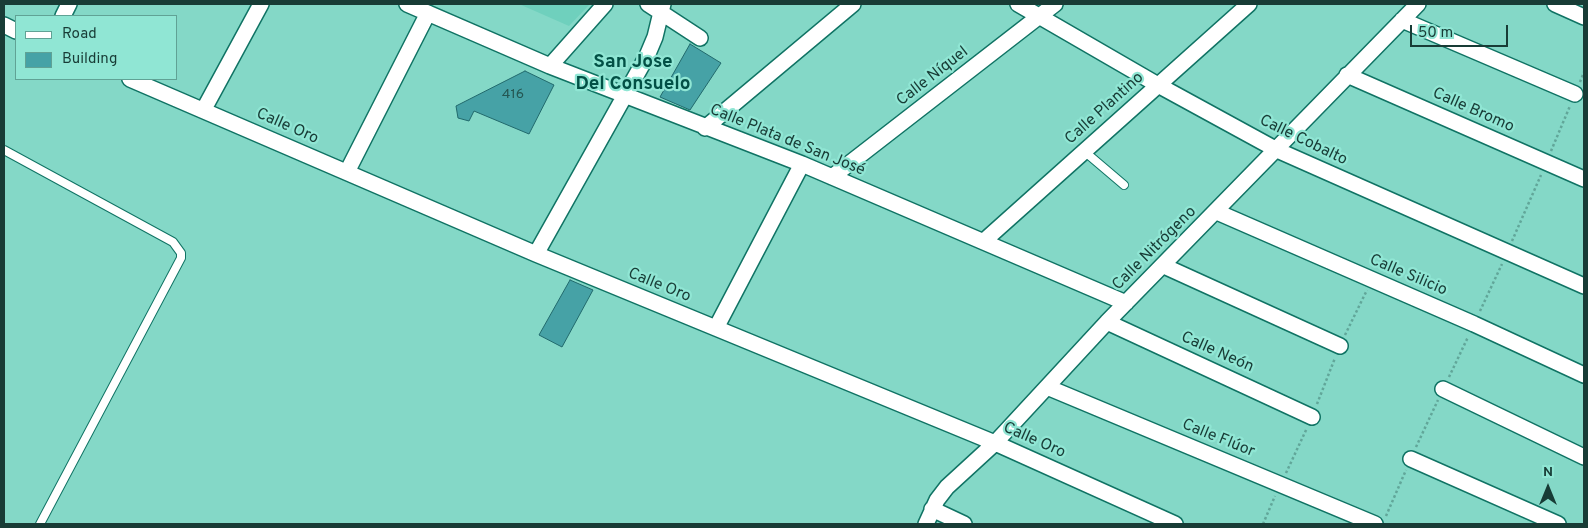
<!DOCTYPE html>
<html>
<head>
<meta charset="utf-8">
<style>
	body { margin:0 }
	#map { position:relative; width:1588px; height:528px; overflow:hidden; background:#84d8c7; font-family:Overpass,sans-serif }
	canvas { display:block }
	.frame { position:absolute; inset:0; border:5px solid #183c36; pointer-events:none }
	.legend { position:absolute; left:15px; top:15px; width:162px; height:65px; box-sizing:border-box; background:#90e6d4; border:1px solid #60a295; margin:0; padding:6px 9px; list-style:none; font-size:15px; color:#183c36 }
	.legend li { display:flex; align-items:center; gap:10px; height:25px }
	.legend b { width:25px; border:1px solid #60a295 }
	.north { position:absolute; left:1523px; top:463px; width:50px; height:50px; -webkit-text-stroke:4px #90e6d4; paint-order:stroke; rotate:0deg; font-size:14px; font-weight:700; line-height:20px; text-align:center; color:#183c36 }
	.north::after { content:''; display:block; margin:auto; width:18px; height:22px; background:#183c36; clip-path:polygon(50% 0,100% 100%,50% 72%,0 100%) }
	.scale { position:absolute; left:1410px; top:25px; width:98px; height:22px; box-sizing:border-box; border:2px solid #183c36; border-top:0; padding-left:6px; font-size:15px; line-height:18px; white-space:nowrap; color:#183c36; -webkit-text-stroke:4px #90e6d4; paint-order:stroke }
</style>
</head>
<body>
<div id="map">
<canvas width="1588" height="528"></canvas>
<div class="frame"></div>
<ul class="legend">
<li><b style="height:6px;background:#fff"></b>Road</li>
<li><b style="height:14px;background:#46a2a6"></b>Building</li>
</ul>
<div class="north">N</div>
<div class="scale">50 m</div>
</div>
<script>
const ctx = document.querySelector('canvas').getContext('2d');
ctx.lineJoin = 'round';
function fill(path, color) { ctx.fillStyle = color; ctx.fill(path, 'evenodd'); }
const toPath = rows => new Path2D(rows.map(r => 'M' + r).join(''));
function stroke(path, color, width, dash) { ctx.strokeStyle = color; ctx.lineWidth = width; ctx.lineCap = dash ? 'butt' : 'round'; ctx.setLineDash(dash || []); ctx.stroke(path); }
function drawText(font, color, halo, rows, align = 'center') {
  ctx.font = font + ' Overpass,sans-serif'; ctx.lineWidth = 4.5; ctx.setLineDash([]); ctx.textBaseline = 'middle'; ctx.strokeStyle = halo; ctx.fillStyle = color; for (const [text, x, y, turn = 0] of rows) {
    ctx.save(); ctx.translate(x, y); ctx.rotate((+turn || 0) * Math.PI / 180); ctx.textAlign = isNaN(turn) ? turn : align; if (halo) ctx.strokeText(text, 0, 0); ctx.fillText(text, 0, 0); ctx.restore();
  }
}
fill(toPath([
	[519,4,590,4,569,26]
]), '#6fd0bd');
const building = toPath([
	[690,44,721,63,690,110,660,97,690,44],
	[525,71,554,85,529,134,474,111,469,121,458,118,456,106,525,71],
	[570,280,593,290,562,347,539,335,570,280]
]);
fill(building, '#46a2a6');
stroke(building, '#21696c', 1);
const service = toPath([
	[4,150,173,242,181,253,181,258,40,524],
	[1084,151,1124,185]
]);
const minor = toPath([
	[407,4,550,66,802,164,1126,303],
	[648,4,700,38],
	[1018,4,1158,85,1277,150,1584,286],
	[1555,4,1584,17],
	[63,16,69,4],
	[1402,20,1575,94],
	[4,25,16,31],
	[550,66,605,4],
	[1347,75,1584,179],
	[130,79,536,254,995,443,1175,524],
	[204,109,261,4],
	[705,128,853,4],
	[347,172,428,13],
	[832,177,1055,4],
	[1217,212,1474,324,1584,375],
	[984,241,1249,4],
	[536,254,647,56,655,37,663,4],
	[1164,266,1340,346],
	[1107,322,1312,417],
	[716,328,802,164],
	[1047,387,1375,524],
	[1443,389,1584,457],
	[1411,459,1558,524],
	[932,509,964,524],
	[926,524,937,500,947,487,995,443,1107,322,1418,4]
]);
stroke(service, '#107364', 10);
stroke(minor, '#107364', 18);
stroke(toPath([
	[1580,82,1584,72],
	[1551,151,1570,106],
	[1512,241,1541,175],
	[1480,311,1502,264],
	[1345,335,1367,290],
	[1449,377,1468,337],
	[1317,404,1335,358],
	[1416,447,1438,400],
	[1286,473,1307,428],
	[1386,516,1406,470],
	[1263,524,1275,496]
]), '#61a699', 2.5, [2.5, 2.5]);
stroke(service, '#fff', 8);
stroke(minor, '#fff', 15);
drawText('14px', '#245652', null, [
	["416",513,95]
]);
drawText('16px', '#183c36', '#90e6d4', [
	["Calle Níquel",933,77,-38],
	["Calle Plantino",1105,109,-42],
	["Calle Bromo",1473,111,24],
	["Calle Oro",287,127,24],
	["Calle Plata de San José",787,141,22],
	["Calle Cobalto",1303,141,26],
	["Calle Nitrógeno",1155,249,-45],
	["Calle Silicio",1408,276,23],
	["Calle Oro",659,286,22],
	["Calle Neón",1217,353,24],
	["Calle Flúor",1218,439,22],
	["Calle Oro",1034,441,24]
]);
drawText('bold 19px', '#025045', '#90e6d4', [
	["San Jose",633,63],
	["Del Consuelo",633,85]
]);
</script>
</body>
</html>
